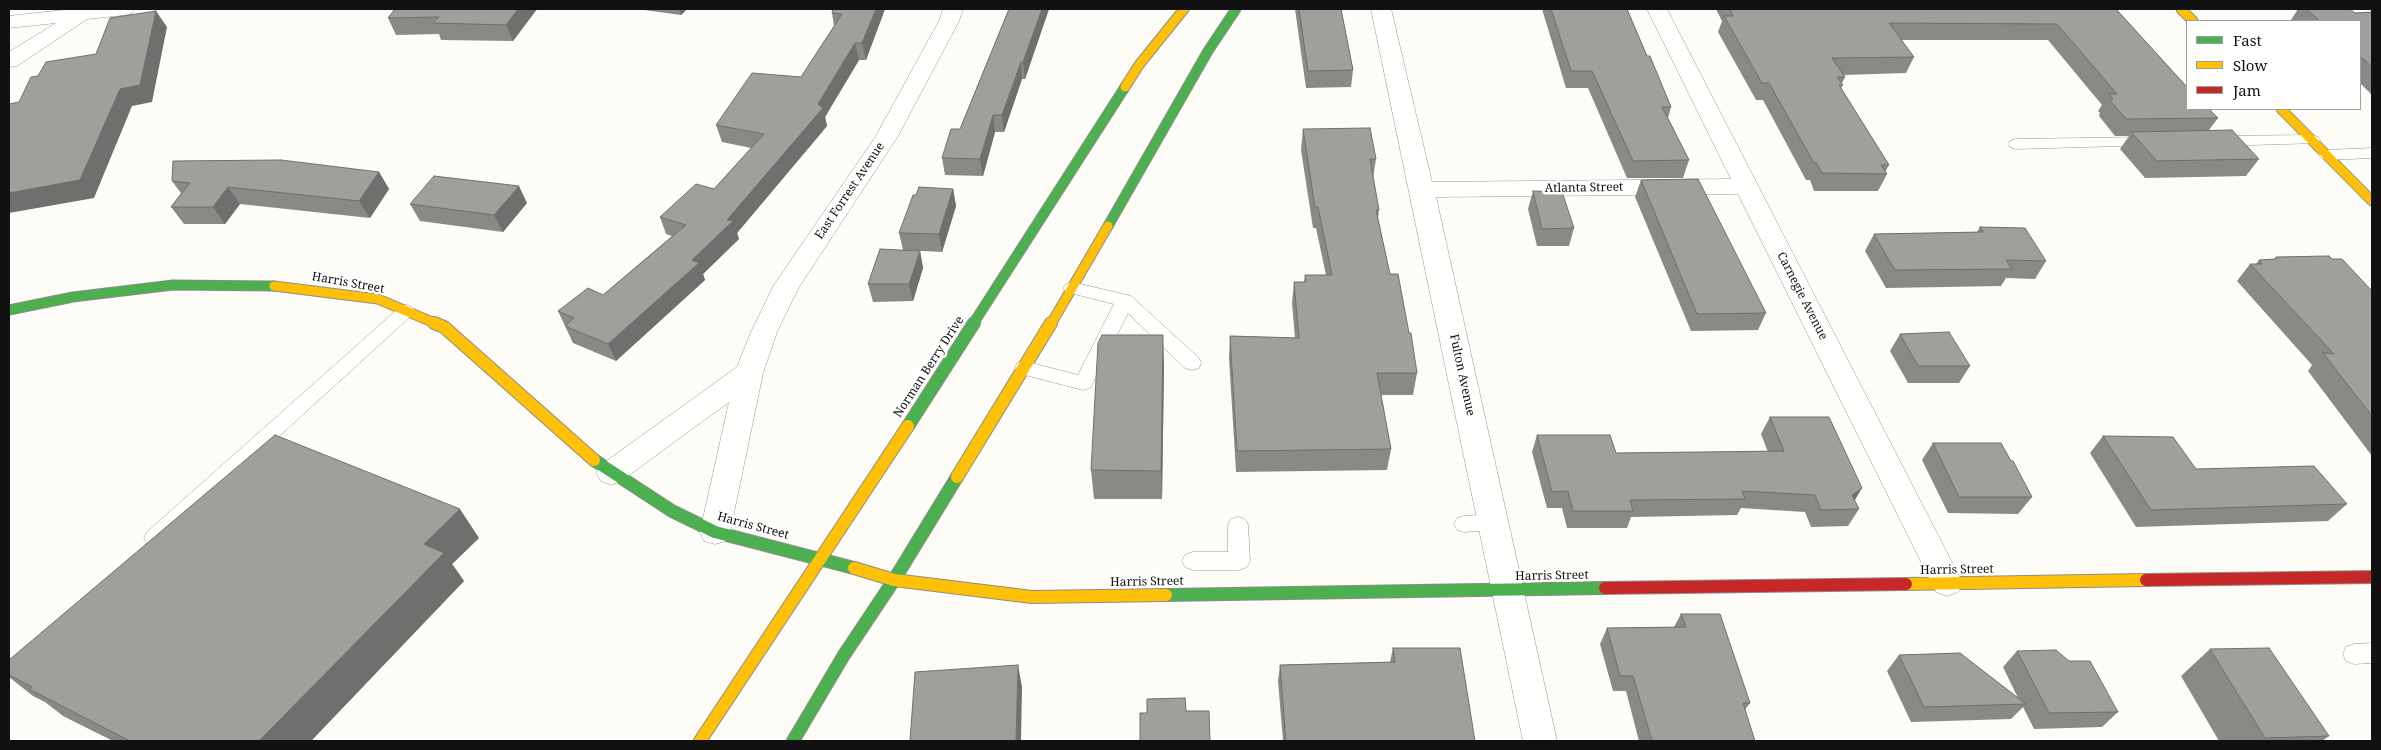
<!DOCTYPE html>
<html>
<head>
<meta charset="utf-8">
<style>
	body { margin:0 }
	#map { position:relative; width:2381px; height:750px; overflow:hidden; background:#fdfcf7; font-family:"Noto Serif",serif }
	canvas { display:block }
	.frame { position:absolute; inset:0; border:10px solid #111; pointer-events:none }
	.legend { position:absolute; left:2186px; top:20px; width:175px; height:90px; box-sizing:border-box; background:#fff; border:1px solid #a0a0a0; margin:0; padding:6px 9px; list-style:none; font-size:15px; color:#111 }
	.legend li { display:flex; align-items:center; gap:10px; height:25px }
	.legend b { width:25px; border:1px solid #a0a0a0 }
</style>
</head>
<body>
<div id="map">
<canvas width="2381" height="750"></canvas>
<div class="frame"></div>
<ul class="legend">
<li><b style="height:6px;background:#4caf50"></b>Fast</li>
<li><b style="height:6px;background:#ffc107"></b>Slow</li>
<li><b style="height:6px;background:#c62828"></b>Jam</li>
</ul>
</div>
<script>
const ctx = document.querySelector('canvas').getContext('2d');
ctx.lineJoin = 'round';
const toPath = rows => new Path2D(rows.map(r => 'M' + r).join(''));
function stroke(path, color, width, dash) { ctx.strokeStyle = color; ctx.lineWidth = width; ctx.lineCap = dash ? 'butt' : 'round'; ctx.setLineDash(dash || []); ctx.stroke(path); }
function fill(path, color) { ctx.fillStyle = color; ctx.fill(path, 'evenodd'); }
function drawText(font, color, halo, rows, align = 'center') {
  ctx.font = font + ' "Noto Serif",serif'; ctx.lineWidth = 5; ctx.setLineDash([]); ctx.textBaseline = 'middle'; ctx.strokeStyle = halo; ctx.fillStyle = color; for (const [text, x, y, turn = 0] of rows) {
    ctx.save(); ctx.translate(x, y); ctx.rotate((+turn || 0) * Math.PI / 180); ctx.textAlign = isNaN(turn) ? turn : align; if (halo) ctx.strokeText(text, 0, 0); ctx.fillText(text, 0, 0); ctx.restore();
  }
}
const lane = toPath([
	[2312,135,2318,137,2320,140,2318,143,2218,146,2212,144,2210,141,2212,138,2218,136,2312,135],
	[2148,137,2154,139,2156,142,2154,145,2016,149,2010,147,2008,144,2010,141,2016,139,2148,137],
	[2372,148,2372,158,2327,160,2321,158,2319,155,2321,152,2327,150,2372,148],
	[1072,282,1131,296,1199,358,1201,363,1199,368,1192,370,1185,368,1128,313,1090,388,1083,390,1017,373,1015,368,1017,363,1024,361,1078,375,1114,304,1066,292,1063,288,1066,284,1072,282],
	[406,305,412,307,415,311,412,315,161,544,154,547,147,544,144,538,147,532,400,307,406,305],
	[1494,514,1501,516,1504,522,1501,528,1494,530,1464,532,1457,530,1454,524,1457,518,1464,516,1494,514],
	[1238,517,1245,519,1248,525,1250,561,1247,567,1239,570,1193,570,1185,567,1182,561,1185,555,1193,552,1228,552,1228,525,1231,519,1238,517],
	[2372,643,2372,663,2354,664,2346,661,2343,654,2346,647,2354,644,2372,643]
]);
const street = toPath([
	[73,9,135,9,132,13,125,15,87,19,17,66,9,67,9,52,56,23,9,28,9,16,73,9],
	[943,9,963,9,959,21,898,136,799,287,777,332,763,373,730,532,726,541,715,544,704,541,700,532,729,402,621,481,611,485,601,481,596,473,601,465,737,367,751,332,774,285,876,136,939,21,943,9],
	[1371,9,1391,9,1432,182,1731,179,1647,9,1667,9,1958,574,1963,583,1958,592,1947,596,1936,592,1738,194,1436,197,1557,741,1523,741,1371,9]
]);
const fastFar1 = toPath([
	[1108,226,1208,51,1236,9],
	[9,310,73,297,173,285,274,286],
	[973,324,1125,87]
]);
const fast = toPath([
	[908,426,974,323],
	[594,460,672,511,715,532,854,568],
	[1166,595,1605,588],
	[793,741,844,655,894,580,957,477]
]);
const slowFar1 = toPath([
	[2181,9,2193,21],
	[1125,87,1139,65,1184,9],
	[2281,109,2372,201],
	[274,286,378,299,437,324],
	[1051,324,1108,226]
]);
const slow = toPath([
	[434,323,444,327,594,460],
	[957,477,1051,323],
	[854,568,894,580,1032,597,1166,595],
	[1906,584,2146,580],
	[700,741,908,426]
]);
const jam = toPath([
	[2146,580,2372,577],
	[1605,588,1906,584]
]);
stroke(lane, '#979795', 1);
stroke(street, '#979795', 1);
stroke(fastFar1, '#8e8d8b', 11);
stroke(fast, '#8e8d8b', 14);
stroke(slowFar1, '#8e8d8b', 11);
stroke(slow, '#8e8d8b', 14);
stroke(jam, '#8e8d8b', 14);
fill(lane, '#fffffe');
fill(street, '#fffffe');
stroke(fastFar1, '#4caf50', 9);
stroke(fast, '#4caf50', 12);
stroke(slowFar1, '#ffc107', 9);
stroke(slow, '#ffc107', 12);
stroke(jam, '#c62828', 12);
fill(toPath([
	[395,9,537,9,513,41,441,40,439,34,396,35,388,18],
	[637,9,687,9,681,15],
	[833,9,885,9,866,60,859,60,825,117,827,126,737,233,739,239,703,274,705,280,616,361,573,343,558,311,603,295,672,236,666,234,660,217,714,189,751,148,722,142,716,125,801,77,834,26,832,13],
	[1009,9,1049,9,1025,79,1022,79,1004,132,995,132,983,176,945,175,942,158,960,129],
	[1295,9,1341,9,1353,70,1351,87,1306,88],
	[1542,9,1627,9,1647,56,1671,107,1668,118,1689,160,1683,178,1627,178,1588,88,1566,88],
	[1716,9,2116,9,2187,87,2218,118,2209,130,2259,159,2246,176,2145,178,2120,149,2129,136,2115,136,2099,116,2100,113,2098,111,2102,105,2048,40,1901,40,1914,57,1906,73,1843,75,1845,77,1842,83,1843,85,1841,88,1889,165,1885,172,1887,174,1878,191,1814,191,1810,180,1806,180,1763,100,1756,100,1718,32,1722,21],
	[2229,9,2350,9,2355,13,2372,12,2372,95,2360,83,2360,21,2292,21,2291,20,2298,9,2230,10],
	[1303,129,1376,159,1373,178,1379,210,1378,219,1390,274,1417,373,1413,395,1381,395,1391,449,1387,470,1236,472,1229,358,1230,336,1295,338,1292,303,1294,282,1304,282,1305,275,1326,275,1316,228,1313,228,1301,150],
	[379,172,389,189,370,218,240,204,225,224,184,224,171,207,181,193,172,181],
	[1641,180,1766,313,1758,330,1691,331,1635,197],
	[953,189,956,206,942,252,903,250,899,233,916,195],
	[1533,191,1574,228,1569,246,1537,246,1528,209],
	[527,203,503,232,420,221,410,204],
	[1980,227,2046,261,2035,279,2006,278,2001,286,1886,288,1865,251,1874,234,1977,232],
	[920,251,923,268,913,301,873,302,868,284],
	[2276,257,2332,259,2372,291,2372,456,2308,371,2312,365,2237,281,2250,264,2256,264,2259,260,2274,259],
	[1900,334,1970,366,1959,383,1908,383,1890,351],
	[1164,364,1162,499,1094,499,1091,470],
	[1770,417,1854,500,1859,509,1848,526,1811,527,1805,512,1741,508,1737,515,1631,517,1627,528,1567,528,1562,508,1547,508,1532,452,1537,435,1616,453,1768,452,1761,434],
	[2103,436,2196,469,2347,504,2328,521,2136,527,2090,453],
	[1933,443,2011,461,2032,497,2018,514,1948,513,1922,460],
	[479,538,452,564,464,581,311,741,113,741,63,716,45,702,33,696,9,677,9,660],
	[1681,614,1750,703,1745,710,1755,741,1639,741,1626,691,1613,691,1600,644,1607,628,1674,627],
	[1393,648,1475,741,1283,741,1278,681,1280,665,1390,662],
	[2210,649,2329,736,2322,741,2219,741,2181,676],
	[2017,651,2118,712,2102,727,2034,729,2023,707,2011,719,1911,722,1887,671,1899,655,2018,698,2003,667]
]), '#8a8986');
fill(toPath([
	[518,9,537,9,513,41,506,25],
	[679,9,687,9,681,15],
	[876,9,885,9,866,60,862,43],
	[1042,9,1049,9,1025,79,1023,62],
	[156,11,167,27,152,102,132,106,94,198,9,213,9,193],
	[855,43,859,60,825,117,827,126,737,233,739,239,703,274,705,280,616,361,608,344,727,220,818,104],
	[1021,62,1022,79,1004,132,1002,115],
	[993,115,995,132,983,176,980,159],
	[379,172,389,189,370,218,359,201],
	[519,186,527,203,503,232,494,215],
	[228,187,240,204,225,224,213,207],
	[953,189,956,206,942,252,939,234],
	[920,251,923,268,913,301,909,284],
	[1163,335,1164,364,1162,499,1161,471],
	[1862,488,1852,505,1852,495],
	[460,509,479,538,452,564,464,581,311,741,259,741,424,544],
	[1018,665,1022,687,1021,741,1016,741]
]), '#716f6d');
const building = toPath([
	[395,9,518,9,506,25,433,23,439,17,388,18,395,9],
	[833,9,876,9,862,43,855,43,818,104,823,108,727,220,733,221,692,260,699,263,608,344,565,326,574,318,558,311,588,288,603,295,686,225,660,217,696,184,714,189,764,134,716,125,752,73,801,77,842,14,832,13,833,9],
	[1009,9,1042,9,1023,62,1021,62,1002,115,993,115,980,159,942,158,951,129,960,129,1009,9],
	[1299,9,1341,9,1353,70,1308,71,1299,9],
	[1551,9,1627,9,1647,56,1650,56,1671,107,1662,107,1689,160,1633,161,1592,71,1571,71,1551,9],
	[1730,9,2116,9,2187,87,2187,109,2209,109,2218,118,2126,119,2109,99,2113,99,2109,94,2117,94,2057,24,1889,23,1914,57,1832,58,1845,77,1837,77,1843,85,1839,85,1889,165,1881,165,1887,174,1822,173,1817,163,1814,163,1769,83,1762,83,1724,16,1733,16,1730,9],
	[2306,9,2350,9,2355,13,2372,12,2372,67,2360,56,2360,21,2320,21,2306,9],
	[156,11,140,85,120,89,80,180,9,193,9,104,19,102,31,77,38,76,46,62,96,54,110,18,156,11],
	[1370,128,1376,159,1370,159,1379,210,1376,210,1390,274,1398,274,1409,333,1411,333,1417,373,1377,373,1391,449,1237,451,1230,336,1299,338,1294,282,1306,282,1305,275,1332,275,1318,207,1315,207,1303,129,1370,128],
	[2232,130,2259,159,2157,161,2131,132,2232,130],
	[281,160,379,172,359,201,228,187,213,207,171,207,190,183,172,181,173,161,281,160],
	[434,176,519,186,494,215,410,204,434,176],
	[1698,179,1766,313,1697,314,1641,180,1698,179],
	[919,187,953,189,939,234,899,233,913,195,916,195,919,187],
	[1533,191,1562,192,1574,228,1542,229,1533,191],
	[1980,227,2025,228,2046,261,2006,260,2012,269,1895,270,1874,234,1983,232,1980,227],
	[880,249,920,251,909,284,868,284,880,249],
	[2329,256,2332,259,2342,259,2372,291,2372,416,2323,353,2334,354,2250,264,2262,264,2259,260,2276,259,2276,257,2329,256],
	[1949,332,1970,366,1918,366,1900,334,1949,332],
	[1102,335,1163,335,1161,471,1091,470,1098,343,1102,335],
	[1770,417,1829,417,1862,488,1852,495,1859,509,1821,510,1815,495,1742,491,1745,499,1630,500,1633,511,1573,511,1568,491,1552,492,1537,435,1610,435,1616,453,1784,451,1770,417],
	[275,435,460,509,424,544,444,553,259,741,130,741,29,689,32,687,9,675,9,660,275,435],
	[2103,436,2173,437,2196,469,2314,466,2347,504,2151,510,2103,436],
	[1933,443,2001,443,2011,461,2013,461,2032,497,1959,497,1933,443],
	[1681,614,1720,614,1750,703,1743,703,1755,741,1652,741,1633,676,1620,676,1607,628,1686,627,1681,614],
	[1393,648,1460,648,1475,741,1286,741,1280,665,1395,662,1393,648],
	[2269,648,2329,736,2265,738,2210,649,2269,648],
	[2056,650,2069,661,2090,661,2118,712,2049,713,2017,651,2056,650],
	[1960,653,2026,704,1924,707,1899,655,1960,653],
	[1018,665,1016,741,910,741,915,672,1018,665],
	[1185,698,1186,711,1209,711,1210,741,1140,741,1140,713,1147,713,1147,699,1185,698]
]);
fill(building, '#a19f9c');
stroke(building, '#716f6d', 1);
drawText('12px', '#111', '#fff', [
	["Atlanta Street",1584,188,-1],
	["East Forrest Avenue",850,191,-56],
	["Harris Street",348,283,10],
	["Carnegie Avenue",1802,296,63],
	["Norman Berry Drive",929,367,-57],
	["Fulton Avenue",1462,375,78],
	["Harris Street",753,526,15],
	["Harris Street",1957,570,-1],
	["Harris Street",1552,576,-1],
	["Harris Street",1147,582,-1]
]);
</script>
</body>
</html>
